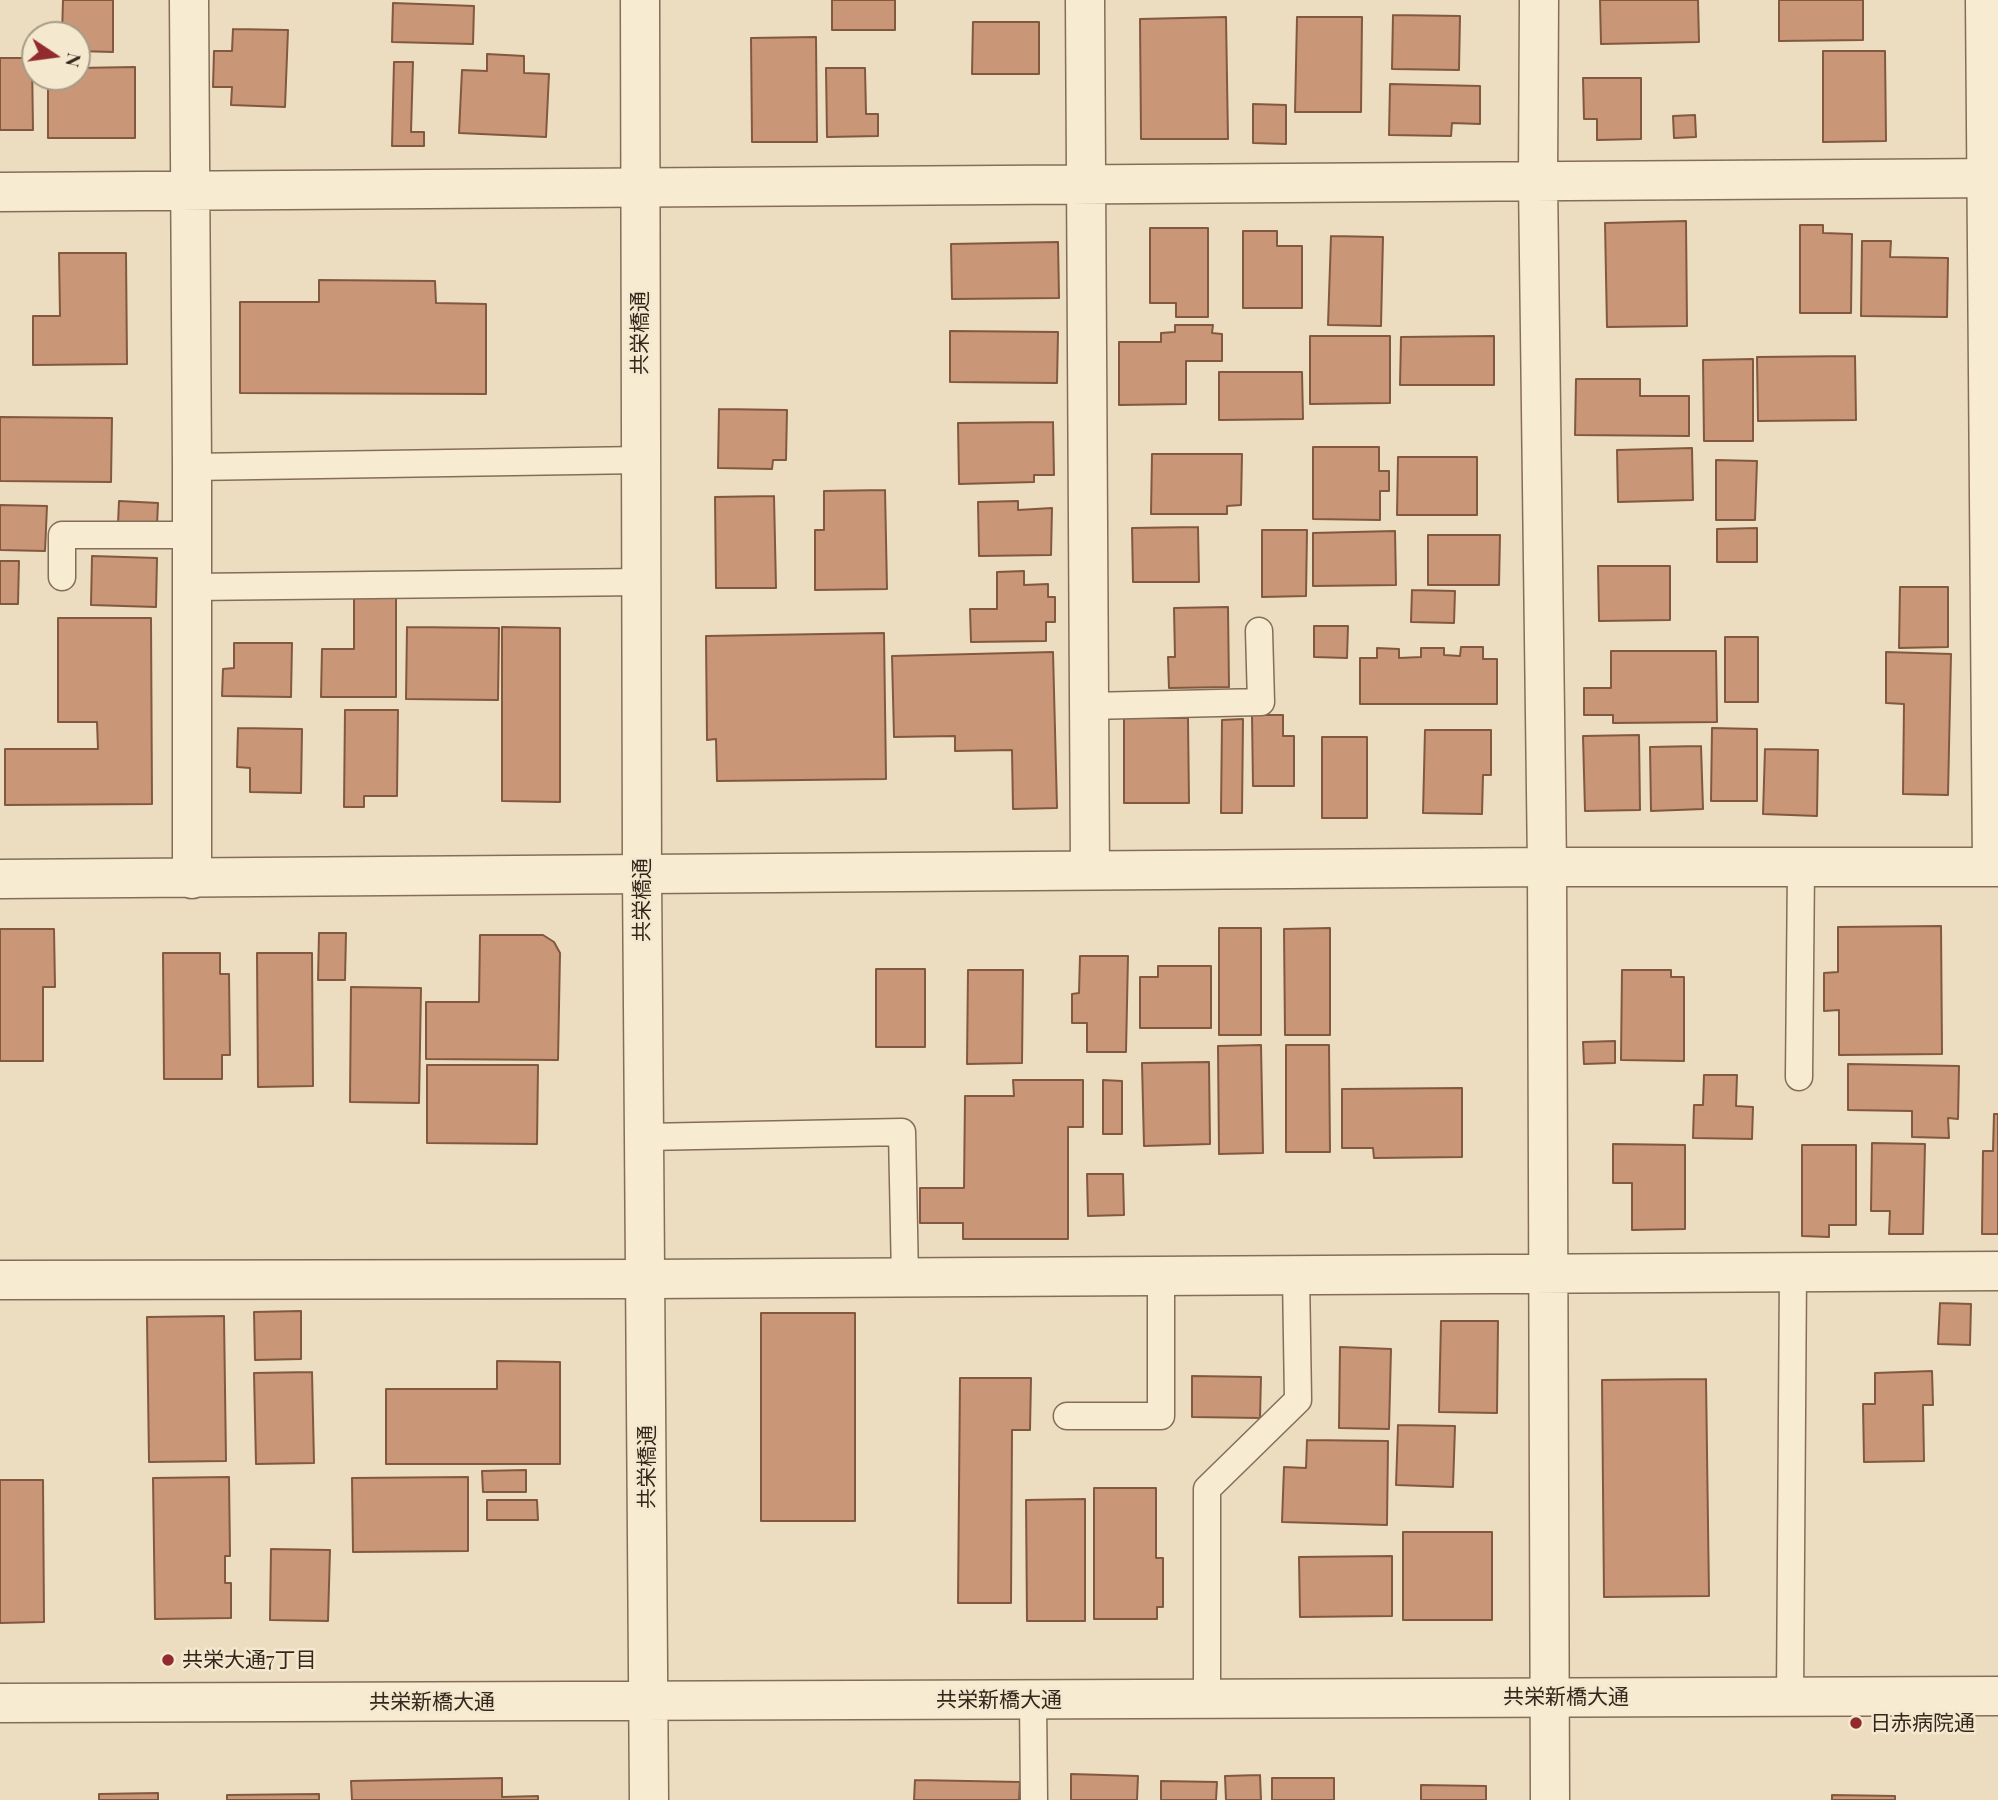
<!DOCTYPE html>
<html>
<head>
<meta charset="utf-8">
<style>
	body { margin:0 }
	#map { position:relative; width:1998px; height:1800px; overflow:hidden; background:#ecddc0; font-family:"Playfair Display",serif }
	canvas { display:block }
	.north { position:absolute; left:21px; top:21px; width:70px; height:70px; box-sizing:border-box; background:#f4e8cf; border:2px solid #a79b87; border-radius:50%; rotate:103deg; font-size:19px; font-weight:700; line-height:28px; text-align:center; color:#34271c }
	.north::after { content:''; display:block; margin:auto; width:24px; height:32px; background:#912b2e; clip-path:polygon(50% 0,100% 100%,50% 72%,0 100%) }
</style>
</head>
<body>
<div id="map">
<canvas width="1998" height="1800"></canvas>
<div class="north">N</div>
</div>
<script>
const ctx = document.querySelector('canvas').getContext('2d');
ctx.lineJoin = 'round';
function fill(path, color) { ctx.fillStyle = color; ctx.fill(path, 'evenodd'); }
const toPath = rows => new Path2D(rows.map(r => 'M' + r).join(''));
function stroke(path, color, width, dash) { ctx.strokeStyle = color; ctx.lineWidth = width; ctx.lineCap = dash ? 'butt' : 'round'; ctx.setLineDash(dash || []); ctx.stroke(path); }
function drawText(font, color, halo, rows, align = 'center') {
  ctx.font = font + ' "Playfair Display","Noto Sans JP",serif'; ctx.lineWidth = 5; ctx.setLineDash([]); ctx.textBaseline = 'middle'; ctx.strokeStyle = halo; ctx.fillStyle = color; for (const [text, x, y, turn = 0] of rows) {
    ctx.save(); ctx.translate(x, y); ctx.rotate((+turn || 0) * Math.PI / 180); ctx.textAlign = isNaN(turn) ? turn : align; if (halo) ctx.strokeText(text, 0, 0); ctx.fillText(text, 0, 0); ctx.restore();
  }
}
const building = toPath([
	[63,0,113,0,113,52,77,51,77,35,62,35,63,0],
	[832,0,895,0,895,30,832,30,832,0],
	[1600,0,1698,0,1699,42,1601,44,1600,0],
	[1779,0,1863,0,1863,40,1779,41,1779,0],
	[393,3,474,6,473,44,392,42,393,3],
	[1393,15,1460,16,1459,70,1392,69,1393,15],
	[1226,17,1228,139,1141,139,1140,19,1226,17],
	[1297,17,1362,17,1361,112,1295,112,1297,17],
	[973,22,1039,22,1039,74,972,74,973,22],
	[233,29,288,30,285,107,231,105,232,87,213,87,214,51,232,51,233,29],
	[816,37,817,142,752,142,751,38,816,37],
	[1823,51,1885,51,1886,141,1823,142,1823,51],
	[487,54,524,56,524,73,549,74,546,137,459,133,462,70,487,71,487,54],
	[0,58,32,58,33,130,0,130,0,58],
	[394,62,413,62,411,132,424,132,424,146,392,146,394,62],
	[135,67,135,138,48,138,48,77,77,77,77,68,135,67],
	[826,68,865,68,866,114,878,114,878,136,827,137,826,68],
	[1583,78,1641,78,1641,139,1597,140,1597,119,1584,119,1583,78],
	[1390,84,1480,86,1480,124,1452,123,1451,136,1389,135,1390,84],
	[1253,104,1286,105,1286,144,1253,143,1253,104],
	[1695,115,1696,137,1674,138,1673,116,1695,115],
	[1686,221,1687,326,1607,327,1605,223,1686,221],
	[1800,225,1823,225,1823,233,1852,234,1851,313,1800,313,1800,225],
	[1150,228,1208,228,1208,317,1176,317,1176,303,1150,303,1150,228],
	[1243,231,1277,231,1277,246,1302,246,1302,308,1243,308,1243,231],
	[1331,236,1383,237,1381,326,1328,325,1331,236],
	[1862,241,1891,241,1890,257,1948,258,1947,317,1861,316,1862,241],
	[1058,242,1059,298,952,299,951,244,1058,242],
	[59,253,126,253,127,364,33,365,33,316,60,316,59,253],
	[319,280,435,281,436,303,486,304,486,394,240,393,240,302,319,302,319,280],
	[1175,325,1213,325,1212,333,1222,334,1222,361,1186,361,1186,404,1119,405,1119,342,1161,342,1161,333,1175,332,1175,325],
	[950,331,1058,332,1057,383,950,382,950,331],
	[1310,336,1390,336,1390,403,1310,404,1310,336],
	[1494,336,1494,385,1400,385,1401,337,1494,336],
	[1855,356,1856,420,1758,421,1757,357,1855,356],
	[1753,359,1753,441,1704,441,1703,360,1753,359],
	[1219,372,1302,372,1303,419,1219,420,1219,372],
	[1576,379,1640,379,1640,396,1689,396,1689,436,1575,435,1576,379],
	[719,409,787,410,786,460,773,460,772,469,718,468,719,409],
	[0,417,112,418,111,482,0,481,0,417],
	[1053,422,1054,475,1034,475,1034,482,959,484,958,423,1053,422],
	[1313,447,1379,447,1379,471,1389,471,1389,491,1380,491,1380,520,1313,519,1313,447],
	[1692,448,1693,500,1618,502,1617,450,1692,448],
	[1152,454,1242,454,1241,505,1227,506,1227,514,1151,514,1152,454],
	[1398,457,1477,457,1477,515,1397,515,1398,457],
	[1716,460,1757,461,1755,520,1716,520,1716,460],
	[885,490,887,589,815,590,815,530,824,530,824,491,885,490],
	[774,496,776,588,716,588,715,497,774,496],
	[119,501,158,503,157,525,118,524,119,501],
	[1018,501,1018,510,1052,508,1051,555,979,556,978,502,1018,501],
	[0,505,47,506,45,551,0,550,0,505],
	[1198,527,1199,582,1133,582,1132,528,1198,527],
	[1757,528,1757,562,1717,562,1717,529,1757,528],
	[1262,530,1307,530,1306,596,1262,597,1262,530],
	[1395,531,1396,585,1313,586,1313,533,1395,531],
	[1428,535,1500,535,1499,585,1428,585,1428,535],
	[92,556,157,558,156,607,91,605,92,556],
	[0,561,19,561,18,604,0,604,0,561],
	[1598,566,1670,566,1670,620,1599,621,1598,566],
	[1024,571,1024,585,1048,584,1048,597,1055,597,1055,622,1046,622,1046,641,971,642,970,609,997,609,997,572,1024,571],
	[1900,587,1948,587,1948,647,1899,648,1900,587],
	[1412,590,1455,591,1454,623,1411,622,1412,590],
	[354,595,396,595,396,697,321,697,322,649,354,649,354,595],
	[1228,607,1229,687,1169,688,1168,657,1175,657,1174,608,1228,607],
	[58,618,151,618,152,804,5,805,5,749,98,749,97,722,58,722,58,618],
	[1314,626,1348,626,1347,658,1314,657,1314,626],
	[407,627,499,628,498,700,406,699,407,627],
	[502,627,560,628,560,802,502,801,502,627],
	[884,633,886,779,717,781,716,739,707,740,706,636,884,633],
	[1725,637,1758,637,1758,702,1725,702,1725,637],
	[234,643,292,643,291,697,222,696,223,669,234,668,234,643],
	[1461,647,1483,647,1483,659,1497,659,1497,704,1360,704,1360,658,1377,658,1377,648,1399,649,1399,658,1421,657,1421,648,1444,648,1444,655,1460,656,1461,647],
	[1611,651,1716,651,1717,722,1613,723,1613,715,1584,715,1584,688,1611,688,1611,651],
	[1053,652,1057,808,1013,809,1012,750,955,751,955,736,894,737,892,656,1053,652],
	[1886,652,1951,654,1948,795,1903,794,1904,704,1886,703,1886,652],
	[345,710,398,710,397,796,364,796,364,807,344,807,345,710],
	[1252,715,1283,715,1283,736,1294,736,1294,786,1253,786,1252,715],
	[1124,718,1188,718,1189,803,1124,803,1124,718],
	[1243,719,1242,813,1221,813,1222,720,1243,719],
	[238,728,302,729,301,793,250,792,250,768,237,767,238,728],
	[1712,728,1757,729,1757,801,1711,801,1712,728],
	[1425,730,1491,730,1491,775,1483,775,1482,814,1423,813,1425,730],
	[1639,735,1640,810,1585,811,1583,736,1639,735],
	[1322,737,1367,737,1367,818,1322,818,1322,737],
	[1701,746,1703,809,1651,811,1650,747,1701,746],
	[1765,749,1818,750,1817,816,1763,814,1765,749],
	[1941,926,1942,1054,1839,1055,1839,1010,1824,1011,1824,973,1838,972,1838,927,1941,926],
	[1219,928,1261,928,1261,1035,1219,1035,1219,928],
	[1330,928,1330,1035,1285,1035,1284,929,1330,928],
	[0,929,54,929,55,987,43,987,43,1061,0,1061,0,929],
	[319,933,346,933,345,980,318,980,319,933],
	[480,935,543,935,554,942,560,953,558,1060,426,1059,426,1002,479,1002,480,935],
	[163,953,220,953,220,974,229,974,230,1055,222,1055,222,1079,164,1079,163,953],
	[257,953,312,953,313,1086,258,1087,257,953],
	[1080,956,1128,956,1126,1052,1087,1052,1087,1023,1072,1023,1072,994,1079,993,1080,956],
	[1158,966,1211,966,1211,1028,1140,1028,1140,977,1158,977,1158,966],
	[876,969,925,969,925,1047,876,1047,876,969],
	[968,970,1023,970,1022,1063,967,1064,968,970],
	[1622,970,1671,970,1671,977,1684,977,1684,1061,1621,1060,1622,970],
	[351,987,421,988,419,1103,350,1102,351,987],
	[1615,1041,1615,1063,1584,1064,1583,1042,1615,1041],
	[1261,1045,1263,1153,1219,1154,1218,1046,1261,1045],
	[1286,1045,1329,1045,1330,1152,1286,1152,1286,1045],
	[1209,1062,1210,1144,1144,1146,1142,1063,1209,1062],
	[1848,1064,1959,1066,1958,1119,1948,1118,1949,1138,1912,1137,1912,1111,1848,1110,1848,1064],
	[427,1065,538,1065,537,1144,427,1143,427,1065],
	[1704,1075,1737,1075,1736,1106,1753,1107,1752,1139,1693,1138,1694,1105,1703,1105,1704,1075],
	[1013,1080,1083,1080,1083,1127,1068,1127,1068,1239,963,1239,963,1223,920,1223,920,1188,964,1188,965,1096,1014,1096,1013,1080],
	[1103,1080,1122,1081,1122,1134,1103,1134,1103,1080],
	[1462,1088,1462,1157,1374,1158,1373,1148,1342,1148,1342,1089,1462,1088],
	[1994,1114,1998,1114,1998,1234,1982,1234,1983,1151,1993,1151,1994,1114],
	[1872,1143,1925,1144,1923,1234,1889,1234,1890,1211,1871,1211,1872,1143],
	[1613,1144,1685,1145,1685,1229,1632,1230,1632,1183,1613,1183,1613,1144],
	[1802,1145,1856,1145,1856,1225,1829,1225,1829,1237,1802,1236,1802,1145],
	[1087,1174,1123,1174,1124,1215,1088,1216,1087,1174],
	[1940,1303,1971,1304,1970,1345,1938,1344,1940,1303],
	[301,1311,301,1359,255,1360,254,1312,301,1311],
	[761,1313,855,1313,855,1521,761,1521,761,1313],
	[224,1316,226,1461,149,1462,147,1317,224,1316],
	[1441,1321,1498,1321,1497,1413,1439,1412,1441,1321],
	[1340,1347,1391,1349,1389,1429,1339,1428,1340,1347],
	[497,1361,560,1362,560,1464,386,1464,386,1389,497,1389,497,1361],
	[1932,1371,1933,1405,1923,1405,1924,1461,1864,1462,1863,1404,1875,1404,1875,1373,1932,1371],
	[312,1372,314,1463,256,1464,254,1373,312,1372],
	[1192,1376,1261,1377,1260,1418,1192,1417,1192,1376],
	[960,1378,1031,1378,1030,1430,1012,1430,1011,1603,958,1603,960,1378],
	[1706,1379,1709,1596,1604,1597,1602,1380,1706,1379],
	[1398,1425,1455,1426,1453,1487,1396,1485,1398,1425],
	[1307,1440,1388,1441,1387,1525,1282,1522,1284,1467,1306,1468,1307,1440],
	[526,1470,526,1492,483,1492,482,1471,526,1470],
	[229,1477,230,1556,225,1556,225,1583,231,1583,231,1618,155,1619,153,1478,229,1477],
	[468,1477,468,1551,353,1552,352,1478,468,1477],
	[0,1480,43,1480,44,1622,0,1623,0,1480],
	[1094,1488,1156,1488,1156,1558,1163,1558,1163,1607,1157,1607,1157,1619,1094,1619,1094,1488],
	[1085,1499,1085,1621,1027,1621,1026,1500,1085,1499],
	[487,1500,537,1500,538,1520,487,1520,487,1500],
	[1403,1532,1492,1532,1492,1620,1403,1620,1403,1532],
	[271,1549,330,1550,328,1621,270,1620,271,1549],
	[1392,1556,1392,1616,1300,1617,1299,1557,1392,1556],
	[1071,1774,1138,1776,1137,1800,1071,1800,1071,1774],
	[1260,1775,1261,1800,1226,1800,1225,1776,1260,1775],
	[502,1778,502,1797,538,1796,538,1800,352,1800,351,1781,502,1778],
	[1272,1778,1334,1778,1334,1800,1272,1800,1272,1778],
	[915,1780,1020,1782,1019,1800,914,1800,915,1780],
	[1161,1781,1217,1782,1216,1800,1161,1800,1161,1781],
	[1421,1785,1486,1786,1486,1800,1421,1800,1421,1785],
	[158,1793,158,1800,99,1800,99,1794,158,1793],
	[319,1794,319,1800,227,1800,227,1795,319,1794],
	[1832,1795,1895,1796,1895,1800,1832,1800,1832,1795]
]);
fill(building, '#c99777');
stroke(building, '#82583f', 2);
const service = toPath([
	[192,467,641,460],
	[62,577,62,535,192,535],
	[192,587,641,582],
	[1089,706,1261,702,1259,631],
	[1799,1077,1801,867],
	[645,1137,902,1132,905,1278],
	[1067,1416,1161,1416,1161,1275],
	[1790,1697,1793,1271],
	[1207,1698,1207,1489,1298,1400,1296,1275],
	[1033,1701,1034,1800]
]);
const minor = toPath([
	[189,0,192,467,192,879],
	[1085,0,1090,870],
	[1539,0,1538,181,1547,867,1550,1800],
	[1985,0,1992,867],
	[0,192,1998,178],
	[0,879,1547,867,1998,867],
	[0,1280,646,1279,1998,1271]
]);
const tertiary = toPath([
	[640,0,642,873,649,1800],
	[0,1703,1998,1696]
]);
stroke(service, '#846e58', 29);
stroke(minor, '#846e58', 41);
stroke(tertiary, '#846e58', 41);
stroke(service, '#f7ebd2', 26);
stroke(minor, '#f7ebd2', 38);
stroke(tertiary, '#f7ebd2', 38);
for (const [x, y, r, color] of [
	[168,1660,7,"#912b2e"],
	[1856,1723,7,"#912b2e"]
]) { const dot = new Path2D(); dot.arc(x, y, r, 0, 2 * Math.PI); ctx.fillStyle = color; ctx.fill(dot); stroke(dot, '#f4e8cf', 2.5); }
drawText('21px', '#34271c', '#f4e8cf', [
	["共栄橋通",640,333,-90],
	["共栄橋通",642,900,-90],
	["共栄橋通",647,1467,-90],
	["共栄新橋大通",1566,1697],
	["共栄新橋大通",999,1700],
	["共栄新橋大通",432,1702]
]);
drawText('21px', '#34271c', '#f4e8cf', [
	["共栄大通7丁目",182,1660],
	["日赤病院通",1870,1723]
], 'left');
</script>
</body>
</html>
